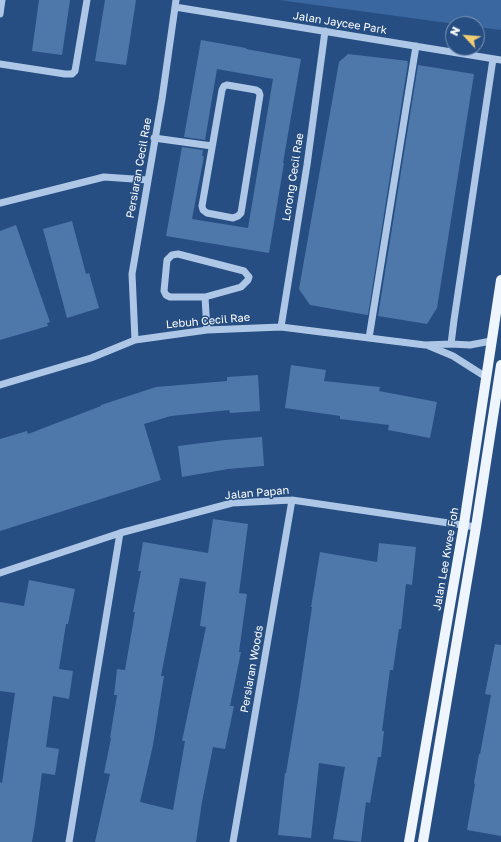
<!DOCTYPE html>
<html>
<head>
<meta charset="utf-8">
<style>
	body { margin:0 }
	#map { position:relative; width:501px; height:842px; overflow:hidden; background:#264e82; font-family:"Golos Text",sans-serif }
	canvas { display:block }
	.north { position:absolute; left:445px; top:16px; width:40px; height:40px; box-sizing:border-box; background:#264e82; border:1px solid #7d95b4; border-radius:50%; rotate:296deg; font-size:11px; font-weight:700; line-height:16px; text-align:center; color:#fff }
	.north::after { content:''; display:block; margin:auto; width:14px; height:18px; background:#f0cc73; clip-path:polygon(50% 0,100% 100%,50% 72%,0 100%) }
</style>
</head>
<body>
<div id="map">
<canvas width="501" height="842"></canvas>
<div class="north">N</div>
</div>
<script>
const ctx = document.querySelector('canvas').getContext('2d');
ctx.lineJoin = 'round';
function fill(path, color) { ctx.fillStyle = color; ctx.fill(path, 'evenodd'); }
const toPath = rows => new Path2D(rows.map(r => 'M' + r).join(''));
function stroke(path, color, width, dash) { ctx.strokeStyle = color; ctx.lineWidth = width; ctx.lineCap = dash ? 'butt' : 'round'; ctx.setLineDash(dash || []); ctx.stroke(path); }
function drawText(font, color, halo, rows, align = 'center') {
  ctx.font = font + ' "Golos Text",sans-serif'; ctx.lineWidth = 3; ctx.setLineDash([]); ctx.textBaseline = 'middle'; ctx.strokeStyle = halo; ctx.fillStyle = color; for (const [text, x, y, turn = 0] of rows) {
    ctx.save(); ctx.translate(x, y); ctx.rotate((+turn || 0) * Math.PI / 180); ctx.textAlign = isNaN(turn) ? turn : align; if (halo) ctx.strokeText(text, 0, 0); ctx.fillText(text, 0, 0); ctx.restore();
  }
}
fill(toPath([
	[279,0,501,0,501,30,477,27,477,24,455,24]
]), '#3a679f');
fill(toPath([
	[39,0,70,0,62,55,32,51],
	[105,0,136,0,126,65,95,61],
	[201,40,246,48,246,49,301,59,283,163,284,163,269,253,166,236,182,147,203,150,202,156,204,156,192,219,248,228,273,79,217,69,205,140,184,137],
	[348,54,408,61,407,63,408,63,368,315,367,315,310,305,299,289,339,62],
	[418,65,474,74,437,308,427,324,378,316],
	[72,221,86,274,89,273,99,308,67,318,43,229],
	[16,225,50,322,47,323,48,326,0,340,0,231],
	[291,365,326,370,324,381,380,387,379,391,437,402,430,438,388,430,389,425,340,419,340,416,285,408],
	[258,375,260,411,230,413,229,410,171,416,144,424,161,480,0,531,0,439,27,431,28,434,101,406,101,405,156,387,227,381,227,377],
	[262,437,264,466,228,469,182,477,178,446,225,440],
	[213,519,248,524,239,593,247,594,239,652,241,652,230,706,234,706,225,749,213,747,202,802,196,842,95,842,110,774,104,773,111,738,110,738,117,695,114,695,117,669,125,670,135,612,133,612,141,571,138,571,143,542,208,553],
	[180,578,206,582,200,626,206,627,182,741,185,741,173,810,140,802,153,745,164,676,161,676],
	[379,543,416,547,412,585,406,584,401,629,399,629,393,670,390,670,382,731,384,731,381,757,378,757,370,803,366,802,361,842,333,839,345,767,319,763,311,838,278,835,285,773,286,773,299,695,312,607,311,607,320,552,377,562],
	[29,580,75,589,68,624,66,624,59,669,73,671,69,699,53,696,46,747,59,749,55,775,42,773,35,824,32,842,0,842,0,782,2,783,15,693,0,691,0,602,24,606],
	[495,644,501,645,501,836,467,830,475,784,474,783,479,754,480,754,491,695,485,694]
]), '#4e77aa');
stroke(toPath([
	[175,7,501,60],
	[0,14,2,0],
	[0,64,65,74,72,74,75,71,87,0],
	[227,85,256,90,259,92,260,95,241,213,238,216,233,218,207,213,203,210,202,206,222,90,224,86,227,85],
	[154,138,212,146],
	[0,203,104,177,148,180],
	[178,254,244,271,249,277,248,280,241,287,205,297,170,297,166,295,164,291,167,260,172,255,178,254],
	[205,297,207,330],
	[281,327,307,165,325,31],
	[369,338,416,46],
	[135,340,132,274,162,99,176,0],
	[451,344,454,320,493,59],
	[429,346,453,356,486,377],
	[0,385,91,358,135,340,207,330,281,327,425,345,451,344,470,345,491,341],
	[0,573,120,533,232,503,292,500,476,527],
	[69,842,120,533],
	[233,842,292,500]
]), '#aec7e7', 7);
stroke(toPath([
	[409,842,464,524,501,280],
	[423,842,476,527,501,365]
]), '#eff5fd', 10);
drawText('11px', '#fff', '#264e82', [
	["Jalan Jaycee Park",340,23,9],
	["Persiaran Cecil Rae",139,168,-80],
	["Lorong Cecil Rae",293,177,-81],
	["Lebuh Cecil Rae",208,321,-5],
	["Jalan Papan",257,493,-5],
	["Jalan Lee Kwee Foh",446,559,-80],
	["Persiaran Woods",252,669,-80]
]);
</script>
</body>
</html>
